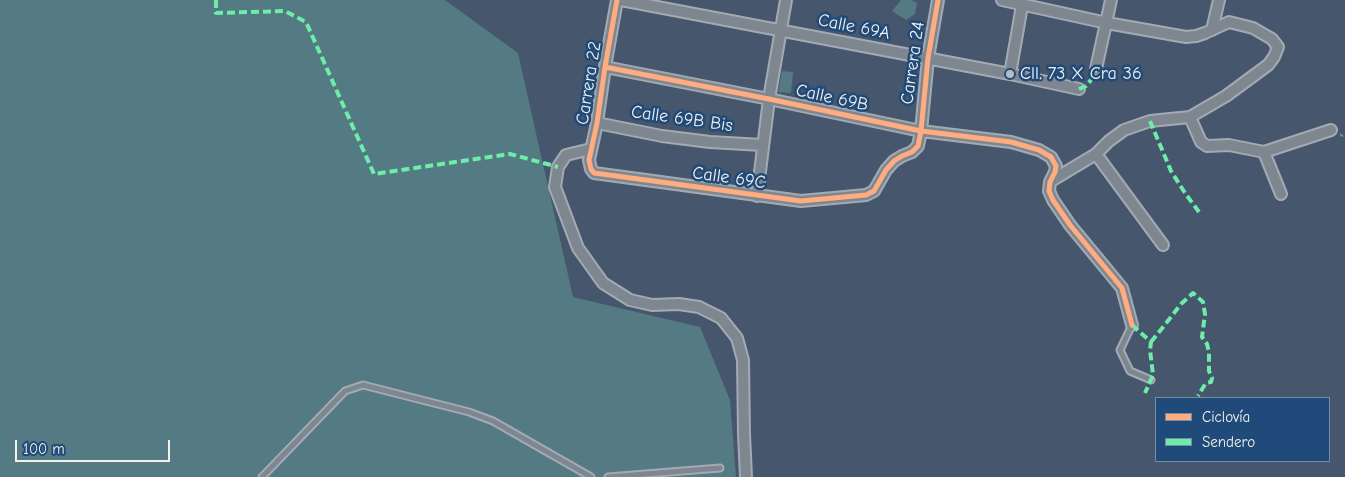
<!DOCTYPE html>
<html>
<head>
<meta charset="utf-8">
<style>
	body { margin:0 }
	#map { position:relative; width:1345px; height:477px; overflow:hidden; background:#45566d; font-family:"Comic Neue",sans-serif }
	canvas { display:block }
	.legend { position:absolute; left:1155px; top:397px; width:175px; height:65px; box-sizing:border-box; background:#1f4a7a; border:1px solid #748da6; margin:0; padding:6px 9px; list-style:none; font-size:15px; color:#f4f1e8 }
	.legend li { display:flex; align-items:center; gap:10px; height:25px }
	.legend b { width:25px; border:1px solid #748da6 }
	.scale { position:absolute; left:15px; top:440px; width:155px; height:22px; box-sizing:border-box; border:2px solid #f4f1e8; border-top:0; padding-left:6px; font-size:15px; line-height:18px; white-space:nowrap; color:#f4f1e8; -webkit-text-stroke:4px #1f4a7a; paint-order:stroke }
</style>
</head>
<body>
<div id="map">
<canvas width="1345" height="477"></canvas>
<ul class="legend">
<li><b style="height:6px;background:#ffac80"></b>Ciclovía</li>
<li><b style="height:6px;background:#6deda7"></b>Sendero</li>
</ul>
<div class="scale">100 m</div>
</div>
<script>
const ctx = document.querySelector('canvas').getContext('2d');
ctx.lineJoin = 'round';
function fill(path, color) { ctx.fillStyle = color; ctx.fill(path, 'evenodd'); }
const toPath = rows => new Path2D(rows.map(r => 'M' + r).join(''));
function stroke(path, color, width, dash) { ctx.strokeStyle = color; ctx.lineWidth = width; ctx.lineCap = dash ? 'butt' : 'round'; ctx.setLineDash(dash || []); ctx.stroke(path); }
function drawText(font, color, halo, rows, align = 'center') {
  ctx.font = font + ' "Comic Neue",sans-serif'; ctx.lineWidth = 5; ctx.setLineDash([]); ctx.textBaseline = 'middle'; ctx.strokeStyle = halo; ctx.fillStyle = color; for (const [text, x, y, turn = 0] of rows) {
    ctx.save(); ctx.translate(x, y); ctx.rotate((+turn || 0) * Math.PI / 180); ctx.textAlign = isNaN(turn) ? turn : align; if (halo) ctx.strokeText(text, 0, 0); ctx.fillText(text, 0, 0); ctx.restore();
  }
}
fill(toPath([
	[0,0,445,0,518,53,573,297,700,327,730,400,736,477,0,477],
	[901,0,911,0,917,3,915,14,906,20,892,11],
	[782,71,793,72,791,93,778,92]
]), '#547a83');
const service = toPath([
	[1132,325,1120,350,1130,371,1151,380],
	[262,477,345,391,363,385,469,412,493,421,591,477],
	[608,477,720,468]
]);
const minor = toPath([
	[617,0,605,67,597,123,589,160,591,169,594,173,801,201,866,195,874,191,886,170,894,161,902,156,912,152,918,146,921,131,928,58,938,0],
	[621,0,1010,74,1079,89],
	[1002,0,1107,23,1186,37,1196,36,1205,33,1229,22,1253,28,1272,39,1278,47,1274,57,1268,65,1226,96,1190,117,1150,121,1124,130,1109,141,1096,154,1051,181],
	[1212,30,1219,0],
	[605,67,769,99,921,131,1011,142,1039,150,1051,157,1056,166,1055,172,1050,182,1049,191,1053,200,1070,225,1122,288,1132,325],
	[1096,69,1111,0],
	[1010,74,1023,0],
	[1190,117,1201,142,1207,146,1229,145,1264,152,1331,130],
	[597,123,662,136,710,142,762,145],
	[591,149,566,155,558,167,555,187,578,248,603,283,630,300,652,305,679,304,699,307,721,318,737,338,743,360,744,434,746,477],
	[1264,152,1281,194],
	[1096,154,1163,245],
	[757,196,769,99,786,0]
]);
stroke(service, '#a3aab3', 9);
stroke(minor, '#a3aab3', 14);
stroke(toPath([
	[1340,134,1345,138]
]), '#818a94', 2, [4, 4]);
stroke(service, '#7e878f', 5);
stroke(minor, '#7e878f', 10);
stroke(toPath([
	[216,0,216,13,285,11,306,22,374,174,510,154,558,167],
	[1079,89,1086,86,1091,80,1096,69],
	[1150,121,1171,171,1185,193,1199,212],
	[1132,325,1151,342,1150,350,1153,375,1145,393],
	[1151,342,1171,317,1181,304,1193,293,1203,302,1205,314,1202,337,1207,344,1209,352,1209,371,1212,378,1211,382,1206,383,1204,386,1198,396]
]), '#6deda7', 4, [8, 4]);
stroke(toPath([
	[617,0,605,67,597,123,589,160,591,169,594,173,801,201,866,195,874,191,886,170,894,161,902,156,912,152,918,146,921,131,928,58,938,0],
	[605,67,769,99,921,131,1011,142,1039,150,1051,157,1056,166,1055,172,1050,182,1049,191,1053,200,1070,225,1122,288,1132,325]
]), '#ffac80', 5);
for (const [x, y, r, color] of [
	[1010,74,5,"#b7bbbd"]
]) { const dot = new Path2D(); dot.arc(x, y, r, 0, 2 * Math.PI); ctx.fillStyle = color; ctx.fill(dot); stroke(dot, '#1f4a7a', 2); }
drawText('18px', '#f4f1e8', '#1f4a7a', [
	["Calle 69A",854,27,11],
	["Carrera 24",913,63,-82],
	["Carrera 22",589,83,-81],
	["Calle 69B",832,98,12],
	["Calle 69B Bis",682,119,8],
	["Calle 69C",729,178,8]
]);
drawText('18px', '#f4f1e8', '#1f4a7a', [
	["Cll. 73 X Cra 36",1020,74]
], 'left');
</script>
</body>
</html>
